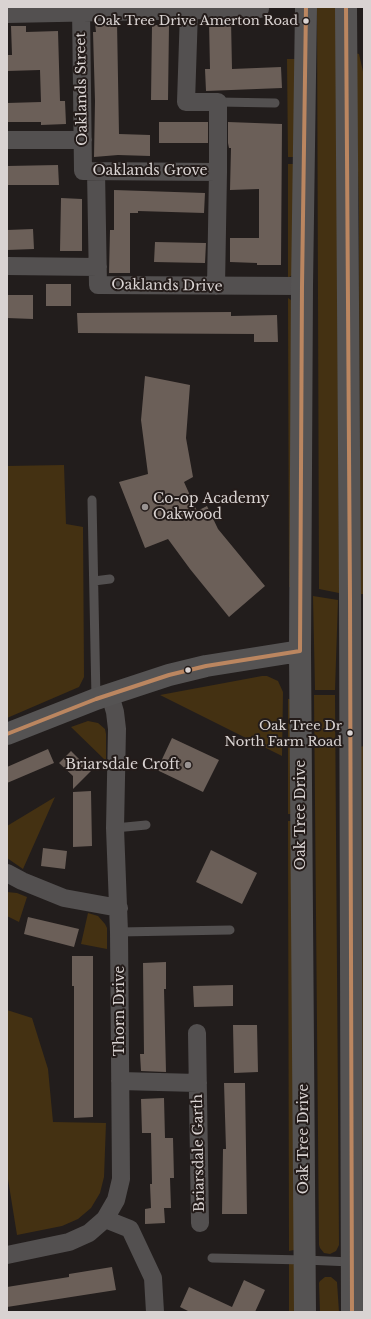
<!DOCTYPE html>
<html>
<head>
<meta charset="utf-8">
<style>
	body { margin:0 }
	#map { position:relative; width:371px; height:1319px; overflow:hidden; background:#221d1c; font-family:"Libre Baskerville",serif }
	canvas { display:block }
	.frame { position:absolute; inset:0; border:8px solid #d9d3d2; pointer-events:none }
</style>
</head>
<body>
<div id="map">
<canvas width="371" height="1319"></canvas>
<div class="frame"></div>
</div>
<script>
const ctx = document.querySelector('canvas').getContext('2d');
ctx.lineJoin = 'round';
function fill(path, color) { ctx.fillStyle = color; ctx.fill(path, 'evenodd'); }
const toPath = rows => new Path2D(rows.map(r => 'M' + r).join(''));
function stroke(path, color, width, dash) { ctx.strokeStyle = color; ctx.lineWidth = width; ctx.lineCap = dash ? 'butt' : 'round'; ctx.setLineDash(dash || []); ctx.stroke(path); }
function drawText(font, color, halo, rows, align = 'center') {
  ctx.font = font + ' "Libre Baskerville",serif'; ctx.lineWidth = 4; ctx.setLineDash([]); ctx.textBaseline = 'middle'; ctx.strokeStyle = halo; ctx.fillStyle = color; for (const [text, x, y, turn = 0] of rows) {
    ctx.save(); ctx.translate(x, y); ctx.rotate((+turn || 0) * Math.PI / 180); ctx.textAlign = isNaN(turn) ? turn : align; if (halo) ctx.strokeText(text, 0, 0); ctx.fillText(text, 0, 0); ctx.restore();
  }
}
fill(toPath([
	[317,7,337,7,339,593,319,589],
	[355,53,359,54,364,76,364,594,360,594,359,209],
	[287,59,297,59,297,157,288,157],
	[288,164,296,164,296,272,288,278],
	[288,298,295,303,297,587,289,587],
	[64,465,66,524,83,527,84,677,79,687,7,718,7,466],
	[313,596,338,600,335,690,315,690],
	[262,676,267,676,278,681,283,692,282,756,160,695],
	[314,695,335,695,339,1245,336,1251,330,1254,324,1253,320,1248,319,1245],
	[288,699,297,699,297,814,288,814],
	[88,721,98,723,105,729,106,734,106,761,71,727],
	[364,746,364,1188,363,1188,355,748],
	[55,797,23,869,7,858,7,826],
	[288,821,297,821,294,1250,289,1251],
	[7,892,17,893,27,897,19,922,7,916],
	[88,913,98,916,105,924,107,928,107,949,81,944],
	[7,1010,32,1018,48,1069,53,1122,106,1123,104,1177,100,1193,91,1208,78,1219,62,1226,17,1235,7,1173],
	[289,1262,295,1265,298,1312,289,1312],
	[325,1277,331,1277,337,1282,339,1312,320,1312,319,1283,320,1281]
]), '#443112');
fill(toPath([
	[231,20,232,69,281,67,282,88,206,91,205,69,210,69,209,21],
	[117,22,119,134,150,135,150,156,118,155,94,157,95,101,93,32,96,32,95,23],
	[152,25,169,25,168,100,151,100],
	[11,26,26,26,26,32,58,31,60,101,65,101,66,124,41,125,41,122,7,122,7,103,41,102,40,70,7,71,7,55,12,55],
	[159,122,208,122,208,143,159,143],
	[228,122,282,124,281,265,257,265,257,263,230,262,230,238,259,238,259,189,230,190,231,148,229,148,228,143],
	[58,165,59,185,7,185,7,166],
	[114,190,205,193,204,213,138,211,138,213,130,213,130,273,109,273,110,230,114,230],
	[61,198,82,199,82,251,60,251],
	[33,229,34,249,7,250,7,230],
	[155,242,206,243,205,263,154,262],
	[46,284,71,284,71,306,46,306],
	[7,295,33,295,33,319,7,318],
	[231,312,231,316,277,315,278,342,254,342,254,334,78,333,77,313],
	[145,376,190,385,186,438,193,477,184,482,197,511,207,506,218,529,265,586,229,617,190,569,168,539,145,548,119,482,148,474,141,420],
	[172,738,219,760,203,792,157,770],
	[48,749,54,763,7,783,7,767],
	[71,751,91,771,73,789,73,776,59,763],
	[91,791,92,846,73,847,73,792],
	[43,848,67,851,65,869,41,866],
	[211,850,257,873,242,904,196,882],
	[28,917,79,929,74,947,24,934],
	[72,956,93,956,93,1117,74,1118,74,986,72,986],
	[166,962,166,989,164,989,166,1072,141,1071,140,1054,144,1054,143,963],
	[233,985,233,1006,194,1007,193,986],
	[233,1025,257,1025,258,1072,234,1073],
	[224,1083,245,1083,247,1214,222,1214,223,1149,226,1149],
	[164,1098,165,1138,173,1138,174,1178,170,1178,171,1208,164,1208,165,1223,145,1224,145,1209,151,1208,150,1184,152,1184,151,1133,142,1133,141,1099],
	[112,1267,116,1290,7,1307,7,1287,69,1277,69,1274],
	[244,1280,265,1290,255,1312,190,1312,180,1307,189,1287,232,1307]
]), '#6b5f58');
stroke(toPath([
	[218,102,275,103],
	[92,500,96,699],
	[94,581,110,579],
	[115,828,146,825],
	[119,932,230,930],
	[212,1258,305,1260,351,1262]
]), '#535050', 9);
stroke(toPath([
	[81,7,83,171,218,172,216,286],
	[189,11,186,102,218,102,218,172],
	[7,14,260,9],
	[7,140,83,140],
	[96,171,98,285,302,286],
	[7,266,98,267],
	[7,873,22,881,64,898,119,908],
	[197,1033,200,1223],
	[120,1081,198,1083],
	[105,1219,130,1229,153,1278,155,1312],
	[7,1255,69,1242,89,1233,105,1219,116,1200,121,1179,119,932,115,828,117,729,115,712,110,695]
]), '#535050', 18);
stroke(toPath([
	[346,7,350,598,352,1312],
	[7,734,96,699,169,675,206,666,300,651],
	[305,1312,300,651,302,286,306,7]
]), '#555353', 22);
stroke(toPath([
	[346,7,350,598,352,1312],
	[7,734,96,699,169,675,206,666,300,651,302,286,306,7]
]), '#bb8660', 4);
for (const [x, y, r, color] of [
	[306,21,3.5,"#d9d3d2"],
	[145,507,4,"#999392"],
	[188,670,3.5,"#d9d3d2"],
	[350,733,3.5,"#d9d3d2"],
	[188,765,4,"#999392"]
]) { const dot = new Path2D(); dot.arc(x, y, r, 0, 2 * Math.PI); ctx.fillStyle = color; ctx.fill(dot); stroke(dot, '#241c1a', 1.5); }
drawText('13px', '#d9d3d2', '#241c1a', [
	["Oak Tree Drive Amerton Road",298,21],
	["Oak Tree Dr",342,726],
	["North Farm Road",342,742]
], 'right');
drawText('14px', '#d9d3d2', '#241c1a', [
	["Oaklands Street",82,89,-91],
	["Oaklands Grove",150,171],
	["Oaklands Drive",167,286,1],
	["Oak Tree Drive",301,815,-90],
	["Thorn Drive",120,1011,-90],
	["Oak Tree Drive",304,1139,-90],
	["Briarsdale Garth",199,1153,-91]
]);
drawText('14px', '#d9d3d2', '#241c1a', [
	["Co-op Academy",153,499],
	["Oakwood",153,515],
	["Briarsdale Croft",180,765,"right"]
], 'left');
</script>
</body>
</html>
